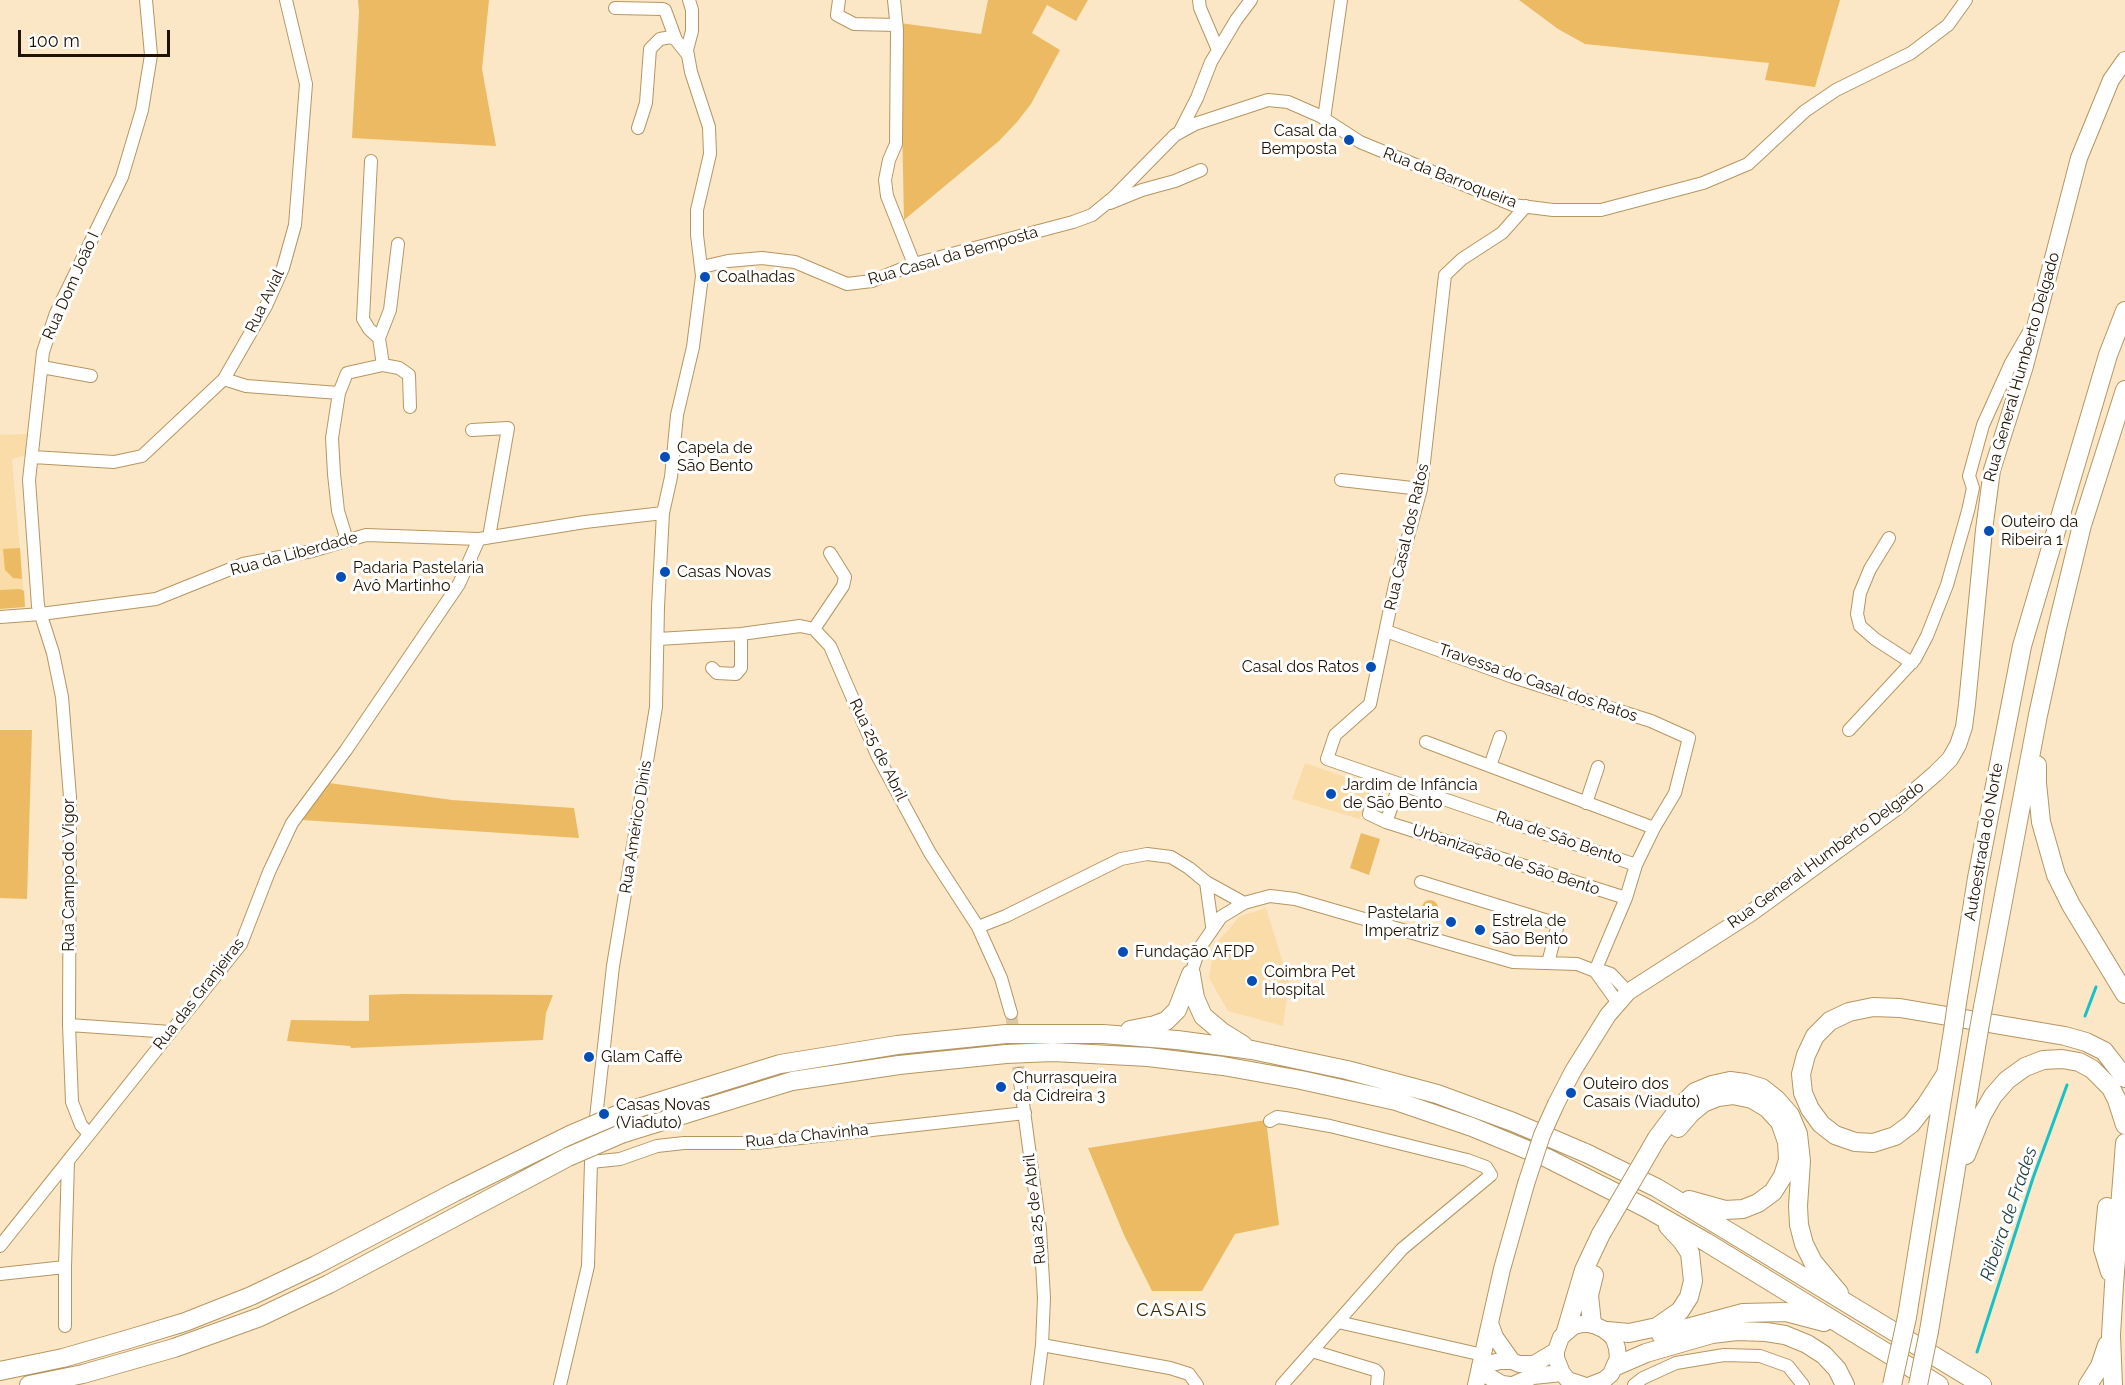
<!DOCTYPE html>
<html>
<head>
<meta charset="utf-8">
<style>
	body { margin:0 }
	#map { position:relative; width:2125px; height:1385px; overflow:hidden; background:#fbe7c6; font-family:Raleway,sans-serif }
	canvas { display:block }
	.scale { position:absolute; left:18px; top:30px; width:152px; height:27px; box-sizing:border-box; border:3px solid #1f1300; border-top:0; padding-left:8px; font-size:18px; line-height:21px; white-space:nowrap; color:#1f1300; -webkit-text-stroke:4px #fff; paint-order:stroke }
</style>
</head>
<body>
<div id="map">
<canvas width="2125" height="1385"></canvas>
<div class="scale">100 m</div>
</div>
<script>
const ctx = document.querySelector('canvas').getContext('2d');
ctx.lineJoin = 'round';
function fill(path, color) { ctx.fillStyle = color; ctx.fill(path, 'evenodd'); }
const toPath = rows => new Path2D(rows.map(r => 'M' + r).join(''));
function stroke(path, color, width, dash) { ctx.strokeStyle = color; ctx.lineWidth = width; ctx.lineCap = dash ? 'butt' : 'round'; ctx.setLineDash(dash || []); ctx.stroke(path); }
function drawText(font, color, halo, rows, align = 'center') {
  ctx.font = font + ' Raleway,sans-serif'; ctx.lineWidth = 6; ctx.setLineDash([]); ctx.textBaseline = 'middle'; ctx.strokeStyle = halo; ctx.fillStyle = color; for (const [text, x, y, turn = 0] of rows) {
    ctx.save(); ctx.translate(x, y); ctx.rotate((+turn || 0) * Math.PI / 180); ctx.textAlign = isNaN(turn) ? turn : align; if (halo) ctx.strokeText(text, 0, 0); ctx.fillText(text, 0, 0); ctx.restore();
  }
}
fill(toPath([
	[27,434,26,455,12,459,25,607,0,608,0,435],
	[1305,763,1369,785,1370,789,1360,819,1292,799],
	[1266,908,1289,982,1283,1026,1228,1011,1209,978,1214,946,1240,916]
]), '#fadca9');
fill(toPath([
	[358,0,489,0,482,69,496,146,352,138,359,12],
	[988,0,1088,0,1076,21,1047,5,1032,33,1060,50,1031,104,1017,122,999,141,904,220,900,23,981,34],
	[1519,0,1840,0,1815,87,1765,80,1769,63,1585,44,1558,29],
	[20,548,22,579,13,578,5,570,3,549],
	[20,589,24,591,25,607,0,609,0,590],
	[0,730,32,730,27,899,0,898],
	[329,783,452,800,574,808,579,838,302,820],
	[1361,833,1380,839,1369,875,1350,868],
	'1422 908a8 8 0 1 1 16 0a8 8 0 1 1-16 0Z',
	[404,994,553,995,546,1013,543,1040,351,1048,350,1046,287,1041,291,1020,369,1021,369,995],
	[1266,1120,1279,1225,1235,1234,1202,1291,1152,1291,1124,1235,1088,1148]
]), '#ecba63');
stroke(toPath([
	[2085,1016,2096,987],
	[1977,1352,2033,1178,2067,1085]
]), '#15c2ca', 3);
stroke(toPath([
	[1011,1013,1019,1074]
]), '#dac7a8', 12, [12, 6]);
const minor = toPath([
	[839,0,837,15,854,24,896,25],
	[894,0,897,30,896,144,889,160,885,180,887,196,914,264],
	[1199,0,1200,8,1218,50],
	[615,8,663,9,665,10,676,40],
	[1324,119,1341,0],
	[638,128,646,103,650,49,660,39,671,37,676,40,688,55],
	[1179,133,1197,98,1211,62,1236,20,1251,0],
	[1110,203,1142,190,1175,181,1201,170],
	[1526,206,1502,233,1462,259,1445,275,1421,489,1395,585,1370,704,1335,735,1327,759,1636,865],
	[702,267,728,261,762,258,795,262,847,284,872,281,914,264,1073,222,1092,215,1114,197,1175,135,1195,124,1268,100,1288,102,1320,116,1360,142,1513,205,1553,210,1601,210,1703,183,1748,164,1805,111,1836,90,1911,53,1948,25,1966,0],
	[379,338,390,310,398,244],
	[383,365,399,368,409,375,410,407],
	[42,367,91,376],
	[224,379,246,386,339,393],
	[472,430,508,428,489,537],
	[33,457,114,462,142,456,224,379,266,306,283,268,295,225,306,84,286,0],
	[1341,480,1421,489],
	[1889,538,1870,569,1860,593,1857,614,1860,626,1875,639,1912,663],
	[347,540,338,511,334,474,332,438,339,393,347,373,383,365,379,338,369,329,363,319,371,161],
	[0,617,41,614,156,599,243,564,312,551,366,535,479,539,585,522,663,513],
	[814,629,843,586,845,577,830,553],
	[1386,631,1513,677,1651,721,1689,738,1675,793,1654,828,1636,865,1626,898,1595,971],
	[658,639,741,634,800,626,814,629,830,646,878,757,930,853,978,927,1001,978,1011,1013],
	[712,668,717,673,736,674,741,668,741,634],
	[1849,730,1915,659,1927,636,1947,585,1968,511,1973,488,1969,476,1983,425,2011,363,2030,330],
	[1426,742,1654,828],
	[1490,766,1500,737],
	[1380,777,1369,814,1386,822,1626,898],
	[1586,803,1598,767],
	[1386,822,1400,784],
	[1206,882,1212,926],
	[1421,882,1558,924,1548,963],
	[978,927,1006,916,1121,859,1147,854,1171,857,1189,868,1206,882,1244,903],
	[1595,971,1618,1003],
	[1191,974,1199,949,1221,917,1244,903,1270,896,1295,899,1513,962,1577,964,1595,971,1602,971,1611,974,1628,992],
	[69,1025,171,1032],
	[1019,1074,1040,1229,1044,1298,1042,1345,1037,1385],
	[1270,1121,1277,1117,1285,1118,1330,1126,1467,1160,1486,1167,1491,1175,1402,1249,1282,1385],
	[89,1134,81,1125,72,1102,69,1025,70,797,62,697,53,653,38,606,29,480,43,352,56,313,122,177,142,110,151,55,146,0],
	[591,1162,620,1159,657,1146,684,1143,755,1143,1025,1113],
	[0,1246,241,944,269,872,292,823,346,750,459,584,479,539],
	[0,1274,65,1267,68,1161],
	[1338,1322,1483,1355],
	[65,1326,65,1267],
	[1042,1345,1170,1368,1189,1374,1197,1385],
	[1312,1351,1375,1370,1378,1373,1377,1385],
	[560,1385,588,1266,591,1162,613,966,656,707,658,607,663,513,671,477,677,415,693,347,702,276,697,235,697,210,710,154,709,127,691,72,687,50,692,31,692,10,689,0],
	[1634,1385,1643,1378,1676,1363,1724,1355,1760,1356,1788,1366,1803,1385]
]);
const major = toPath([
	[1556,1104,1573,1071,1608,1015,1628,992,1751,913,1898,806,1936,773,1950,759,1958,745,1964,727,1967,704,1984,530,1992,470,2025,366,2079,158,2111,80,2125,60],
	[1490,1323,1495,1337,1512,1361],
	[1480,1366,1500,1361,1512,1361,1519,1364,1534,1364,1556,1351],
	[1480,1366,1488,1376,1502,1384,1510,1385],
	[1476,1385,1502,1269,1526,1184],
	[1513,1385,1533,1376,1562,1373],
	[1583,1385,1568,1380,1562,1373,1556,1358,1556,1351,1561,1337,1574,1326,1582,1324,1592,1324,1607,1331,1614,1339,1617,1348,1618,1358,1611,1374,1604,1380,1591,1385]
]);
const highway = toPath([
	[2037,765,2037,783,2041,822,2056,875,2071,905,2125,994],
	[1191,975,1195,998,1203,1016,1222,1032,1243,1045],
	[1957,1003,1977,878,2022,646,2108,355,2125,311],
	[1983,1007,2038,715,2057,628,2082,525,2125,390],
	[1130,1030,1155,1025,1166,1021,1177,1010,1191,974],
	[1946,1074,1926,1105,1911,1124,1895,1136,1873,1143,1855,1142,1835,1135,1821,1124,1810,1109,1803,1093,1801,1074,1806,1055,1815,1036,1830,1021,1849,1012,1873,1007,1900,1008,2065,1036,2086,1042,2104,1051,2125,1078],
	[619,1114,780,1064,897,1045,1006,1034,1103,1034,1177,1040,1252,1050,1347,1070,1437,1094,1513,1122,1588,1154,1657,1188,1982,1385],
	[1678,1128,1691,1113,1703,1103,1718,1097,1733,1095,1752,1099,1767,1108,1780,1122,1787,1142,1788,1160,1783,1176,1773,1192,1758,1203,1743,1209,1725,1210,1689,1200],
	[621,1134,792,1081,899,1065,1006,1054,1053,1052,1148,1057,1223,1066,1301,1080,1396,1101,1472,1127,1547,1158,1646,1208,1706,1242,1939,1385],
	[1657,1138,1681,1106,1695,1092,1712,1085,1730,1081,1745,1083,1762,1088,1776,1099,1790,1115,1798,1134,1801,1161,1798,1206,1799,1225,1804,1244,1813,1262,1839,1293],
	[1966,1155,1982,1115,1993,1096,2007,1080,2025,1067,2043,1060,2062,1059,2079,1062,2092,1069,2111,1088,2117,1100,2125,1125],
	[2107,1207,2103,1249,2110,1272],
	[1907,1317,1953,1031],
	[1592,1324,1589,1295,1594,1275],
	[1566,1331,1584,1270,1601,1234],
	[1607,1331,1629,1333,1657,1327,1680,1311,1689,1297,1693,1281,1690,1253,1682,1241,1668,1226],
	[1929,1331,1978,1035],
	[1661,1335,1743,1313,1786,1312,1824,1322],
	[1616,1366,1646,1353,1712,1334,1737,1331,1766,1332,1785,1335,1807,1344,1824,1355,1837,1369,1845,1385],
	[0,1371,63,1358,129,1339,185,1322,251,1296,316,1265,455,1192,570,1135],
	[29,1385,83,1374,174,1348,260,1317,329,1284,568,1157],
	[2088,1385,2100,1366,2107,1345],
	[2113,1385,2111,1335,2114,1285,2125,1143]
]);
stroke(minor, '#b69660', 14);
stroke(major, '#b69660', 18);
stroke(highway, '#b69660', 20);
stroke(minor, '#fff', 12);
stroke(major, '#fff', 16);
stroke(highway, '#fff', 18);
const majorBridge = toPath([
	[1526,1184,1542,1135,1556,1104]
]);
const highwayBridge = toPath([
	[1953,1031,1957,1003],
	[1978,1035,1983,1007],
	[570,1135,619,1114],
	[568,1157,621,1134],
	[1601,1234,1657,1138],
	[1892,1385,1907,1317],
	[1918,1385,1929,1331]
]);
stroke(majorBridge, '#b69660', 18, []);
stroke(highwayBridge, '#b69660', 20, []);
stroke(majorBridge, '#fff', 16);
stroke(highwayBridge, '#fff', 18);
for (const [x, y, r, color] of [
	[1349,140,6,"#054eb8"],
	[705,277,6,"#054eb8"],
	[665,457,6,"#054eb8"],
	[1989,531,6,"#054eb8"],
	[665,572,6,"#054eb8"],
	[341,577,6,"#054eb8"],
	[1371,667,6,"#054eb8"],
	[1331,794,6,"#054eb8"],
	[1451,922,6,"#054eb8"],
	[1480,930,6,"#054eb8"],
	[1123,952,6,"#054eb8"],
	[1252,981,6,"#054eb8"],
	[589,1057,6,"#054eb8"],
	[1001,1087,6,"#054eb8"],
	[1571,1093,6,"#054eb8"],
	[604,1114,6,"#054eb8"]
]) { const dot = new Path2D(); dot.arc(x, y, r, 0, 2 * Math.PI); ctx.fillStyle = color; ctx.fill(dot); stroke(dot, '#fff', 2); }
drawText('16px', '#1f1300', '#fff', [
	["Casal da",1337,131,"right"],
	["Bemposta",1337,149,"right"],
	["Coalhadas",717,277],
	["Capela de",677,448],
	["São Bento",677,466],
	["Outeiro da",2001,522],
	["Ribeira 1",2001,540],
	["Padaria Pastelaria",353,568],
	["Avô Martinho",353,586],
	["Casas Novas",677,572],
	["Casal dos Ratos",1359,667,"right"],
	["Jardim de Infância",1343,785],
	["de São Bento",1343,803],
	["Pastelaria",1439,913,"right"],
	["Imperatriz",1439,931,"right"],
	["Estrela de",1492,921],
	["São Bento",1492,939],
	["Fundação AFDP",1135,952],
	["Coimbra Pet",1264,972],
	["Hospital",1264,990],
	["Glam Caffè",601,1057],
	["Churrasqueira",1013,1078],
	["da Cidreira 3",1013,1096],
	["Outeiro dos",1583,1084],
	["Casais (Viaduto)",1583,1102],
	["Casas Novas",616,1105],
	["(Viaduto)",616,1123]
], 'left');
drawText('16px', '#1f1300', '#fff', [
	["Rua da Barroqueira",1450,178,21],
	["Rua Casal da Bemposta",953,256,-16],
	["Rua Dom João I",71,286,-66],
	["Rua Avial",265,301,-64],
	["Rua General Humberto Delgado",2022,367,-74],
	["Rua Casal dos Ratos",1407,537,-77],
	["Rua da Liberdade",294,554,-15],
	["Travessa do Casal dos Ratos",1538,683,19],
	["Rua 25 de Abril",878,750,64],
	["Rua Américo Dinis",636,827,-81],
	["Rua de São Bento",1559,838,19],
	["Autoestrada do Norte",1984,842,-80],
	["Rua General Humberto Delgado",1826,855,-36],
	["Urbanização de São Bento",1506,860,18],
	["Rua Campo do Vigor",69,875,-90],
	["Rua das Granjeiras",199,994,-52],
	["Rua da Chavinha",807,1136,-6],
	["Rua 25 de Abril",1035,1209,-96]
]);
drawText('italic 18px', '#234243', '#fff', [
	["Ribeira de Frades",2009,1214,-71]
]);
ctx.letterSpacing = '1.5px';
drawText('18px', '#402b00', '#fff', [
	["CASAIS",1172,1311]
]);
ctx.letterSpacing = '0px';
</script>
</body>
</html>
